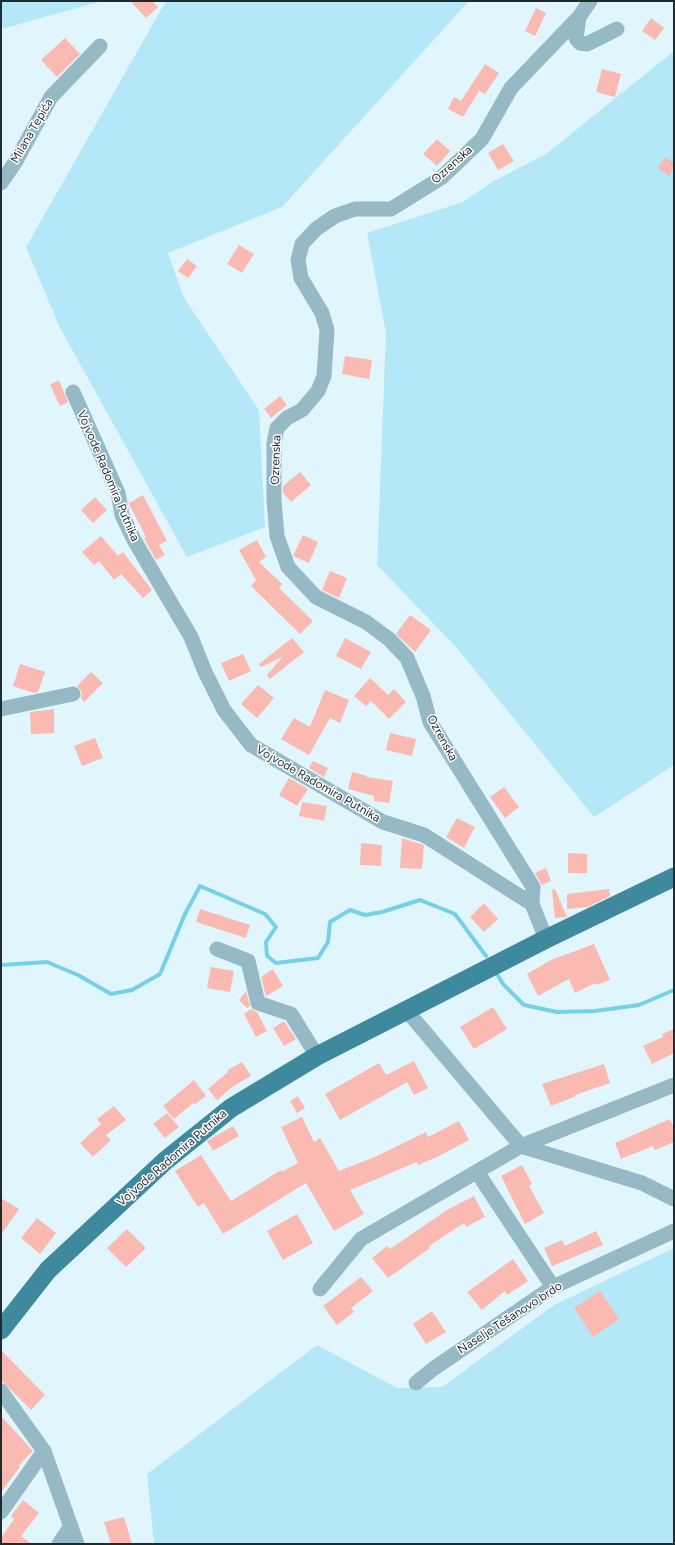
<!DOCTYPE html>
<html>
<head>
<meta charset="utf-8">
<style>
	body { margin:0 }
	#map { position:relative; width:675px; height:1545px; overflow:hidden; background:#e1f6fc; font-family:Figtree,sans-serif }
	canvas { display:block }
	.frame { position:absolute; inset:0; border:2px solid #1e2b2f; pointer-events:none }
</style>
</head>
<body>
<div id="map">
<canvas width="675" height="1545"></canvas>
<div class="frame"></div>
</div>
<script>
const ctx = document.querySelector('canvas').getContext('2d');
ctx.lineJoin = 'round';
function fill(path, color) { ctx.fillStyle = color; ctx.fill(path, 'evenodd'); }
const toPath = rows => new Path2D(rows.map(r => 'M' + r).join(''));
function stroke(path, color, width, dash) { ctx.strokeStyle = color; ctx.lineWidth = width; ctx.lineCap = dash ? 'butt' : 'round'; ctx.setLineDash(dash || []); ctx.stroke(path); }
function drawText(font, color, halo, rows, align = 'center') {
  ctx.font = font + ' Figtree,sans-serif'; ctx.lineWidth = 3; ctx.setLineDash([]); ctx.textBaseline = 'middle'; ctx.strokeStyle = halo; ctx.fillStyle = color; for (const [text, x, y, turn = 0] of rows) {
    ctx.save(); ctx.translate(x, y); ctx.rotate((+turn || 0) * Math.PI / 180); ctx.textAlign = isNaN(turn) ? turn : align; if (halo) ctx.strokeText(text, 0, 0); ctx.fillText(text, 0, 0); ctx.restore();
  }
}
fill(toPath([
	[1,1,102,1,1,29],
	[166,1,469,1,282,207,168,253,184,298,259,410,265,527,187,557,59,326,26,247],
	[674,51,674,765,594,817,455,646,377,565,386,333,367,233,463,202,492,182,546,154],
	[674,1248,674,1544,154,1544,147,1474,317,1345,397,1388,442,1387,554,1305]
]), '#b4e7f7');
stroke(toPath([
	[1,965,47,962,78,975,111,994,132,990,160,974,185,914,200,886,265,914,276,927,266,942,267,956,276,963,318,958,328,942,330,922,350,910,365,915,382,912,420,900,455,914,486,956],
	[497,974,503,984,524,1005,557,1012,595,1011,639,1005,674,990]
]), '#76d0ea', 4);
fill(toPath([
	[130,1,152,1,158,7,146,18],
	[536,8,546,13,535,36,525,31],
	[651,18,664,28,655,40,642,31],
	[65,38,80,54,57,77,41,60],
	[485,64,499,73,485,94,479,91,463,117,448,109,454,97,461,101],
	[602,69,621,74,615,97,596,92],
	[437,139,450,151,437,166,423,154],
	[503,144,514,161,498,170,488,153],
	[665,157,674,163,674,168,669,176,658,168],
	[239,245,254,254,242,273,227,264],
	[187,259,197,266,188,278,178,271],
	[345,356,372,360,369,379,342,374],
	[59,380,68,402,60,406,50,385],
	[280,396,287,405,271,418,264,409],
	[300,472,311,485,291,502,283,493,283,486],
	[143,495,167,541,159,545,165,555,156,560,144,538,146,537,130,506,129,503],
	[95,497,107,510,93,523,81,510],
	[303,535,318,542,309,563,293,556],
	[101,536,118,556,123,552,152,590,143,598,121,574,114,580,99,561,94,565,82,552],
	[257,540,266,557,259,562,282,584,279,588,313,621,300,634,251,586,256,580,239,550],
	[330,571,347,578,339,598,322,590],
	[410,615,431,630,415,652,396,634],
	[292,638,304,652,270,679,267,675,282,657,261,667,259,664],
	[345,638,371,652,361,669,336,656],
	[243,654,251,671,229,681,221,663],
	[20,664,45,672,38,692,34,693,13,686],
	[91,672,103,683,84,702,81,698,82,692,77,686],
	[370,678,388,695,394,689,406,702,389,719,371,701,366,706,354,696],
	[258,685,274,698,257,718,241,704],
	[325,690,349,700,340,723,330,718,309,755,281,739,294,718,310,727],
	[54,709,54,733,31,734,30,712],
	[390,733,416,739,412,756,386,750],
	[95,738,103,758,82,766,74,746],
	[313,761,328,768,324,777,309,768],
	[352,772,367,776,366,777,393,781,389,803,374,801,374,796,348,789],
	[289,778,308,789,297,806,279,795],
	[504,787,519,807,505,818,490,797],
	[302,802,327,806,324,821,299,816],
	[457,818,475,827,464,848,446,837],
	[402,838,424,845,422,869,400,868],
	[361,843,382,845,381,866,360,865],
	[568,853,587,854,587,873,568,873],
	[546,868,551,881,542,885,535,873],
	[555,889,567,917,566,917,555,918,552,890],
	[609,889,610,896,588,907,567,909,567,894],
	[484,903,498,919,484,932,470,917],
	[200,909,250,925,246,938,196,922],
	[594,944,610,980,596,985,595,983,575,993,569,979,538,996,527,974,551,960],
	[211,967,234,971,230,992,207,988],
	[273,969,283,986,266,996,261,977],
	[246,991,250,1006,247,1008,239,1000],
	[493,1007,507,1029,474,1049,460,1027],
	[251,1009,257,1012,267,1031,256,1037,244,1014],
	[284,1021,296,1039,284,1046,273,1028],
	[674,1029,674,1053,652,1064,643,1046,663,1037,662,1034],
	[414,1061,428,1088,414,1095,407,1082,340,1120,325,1094,379,1063,386,1075],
	[242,1062,251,1076,232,1087,217,1100,208,1089,228,1072,228,1070],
	[604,1064,610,1083,575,1095,576,1096,551,1106,542,1084],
	[194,1080,206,1096,194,1105,193,1103,174,1119,163,1106],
	[298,1096,305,1108,297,1113,290,1101],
	[114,1106,126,1120,106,1135,111,1140,93,1157,80,1143,101,1124,97,1119],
	[167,1113,179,1127,165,1138,153,1124],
	[302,1117,314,1142,320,1138,339,1171,377,1156,426,1132,428,1137,459,1121,469,1140,437,1157,418,1165,417,1162,350,1190,364,1214,334,1231,306,1183,223,1234,204,1203,198,1207,175,1171,201,1155,231,1201,281,1170,282,1172,298,1163,281,1127],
	[670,1119,674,1128,674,1142,655,1150,653,1146,621,1159,615,1143],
	[233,1126,239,1136,213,1151,207,1141],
	[522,1165,532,1184,529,1186,544,1213,525,1224,501,1176],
	[474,1196,485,1217,466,1227,464,1223,429,1246,430,1248,388,1278,372,1258,387,1246,390,1249,447,1210],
	[1,1198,19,1209,1,1235],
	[297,1214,313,1243,283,1260,267,1231],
	[37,1218,56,1233,40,1254,21,1238],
	[127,1229,146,1248,126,1267,107,1248],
	[596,1231,603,1245,552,1266,544,1248,562,1240,565,1246],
	[513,1259,528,1281,507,1295,505,1291,482,1310,467,1292],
	[361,1277,373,1291,351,1308,354,1312,337,1325,323,1306],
	[600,1291,619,1319,593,1337,574,1308],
	[432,1311,446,1332,426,1344,413,1324],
	[1,1350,45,1395,31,1410,2,1381],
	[1,1416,33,1451,18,1466,20,1467,1,1492],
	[23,1500,39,1513,21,1536,32,1544,1,1544,1,1538,14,1519,11,1516],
	[124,1517,132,1544,111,1544,104,1522]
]), '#fabab2');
stroke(toPath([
	[579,17,576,38,580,43,587,44,617,29],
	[1,183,16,161,51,97,100,46],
	[73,392,118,493,122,515,134,540,191,637,205,672,224,710,251,745,383,822,424,835,532,904,546,939],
	[1,709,73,694],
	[532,904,533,887,430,722,423,696,407,658,389,639,366,622,316,597,288,567,277,536,274,500,274,443,277,428,287,418,302,410,318,391,324,376,327,330,322,313,301,278,298,260,302,244,316,229,335,216,355,209,391,209,441,178,482,139,511,88,579,17,590,1],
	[217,949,248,961,258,1003,291,1014,317,1056],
	[407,1011,521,1146,674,1085],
	[477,1172,553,1287],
	[320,1289,361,1239,521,1146,642,1183,674,1199],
	[416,1383,433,1369,553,1287,674,1231],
	[1,1391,44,1451,77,1544],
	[1,1512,44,1451],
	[59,1544,71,1526]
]), '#95b9c5', 15);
stroke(toPath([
	[1,1330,48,1270,165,1161,231,1108,317,1056,546,939,674,877]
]), '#3e899d', 19);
drawText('12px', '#1e2b2f', '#fff', [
	["Milana Tepića",32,131,-60],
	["Ozrenska",452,165,-42],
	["Ozrenska",276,460,-88],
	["Vojvode Radomira Putnika",108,476,67],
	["Ozrenska",442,738,61],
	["Vojvode Radomira Putnika",318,784,30],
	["Vojvode Radomira Putnika",172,1158,-41],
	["Naselje Tešanovo brdo",510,1318,-33]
]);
</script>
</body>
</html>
